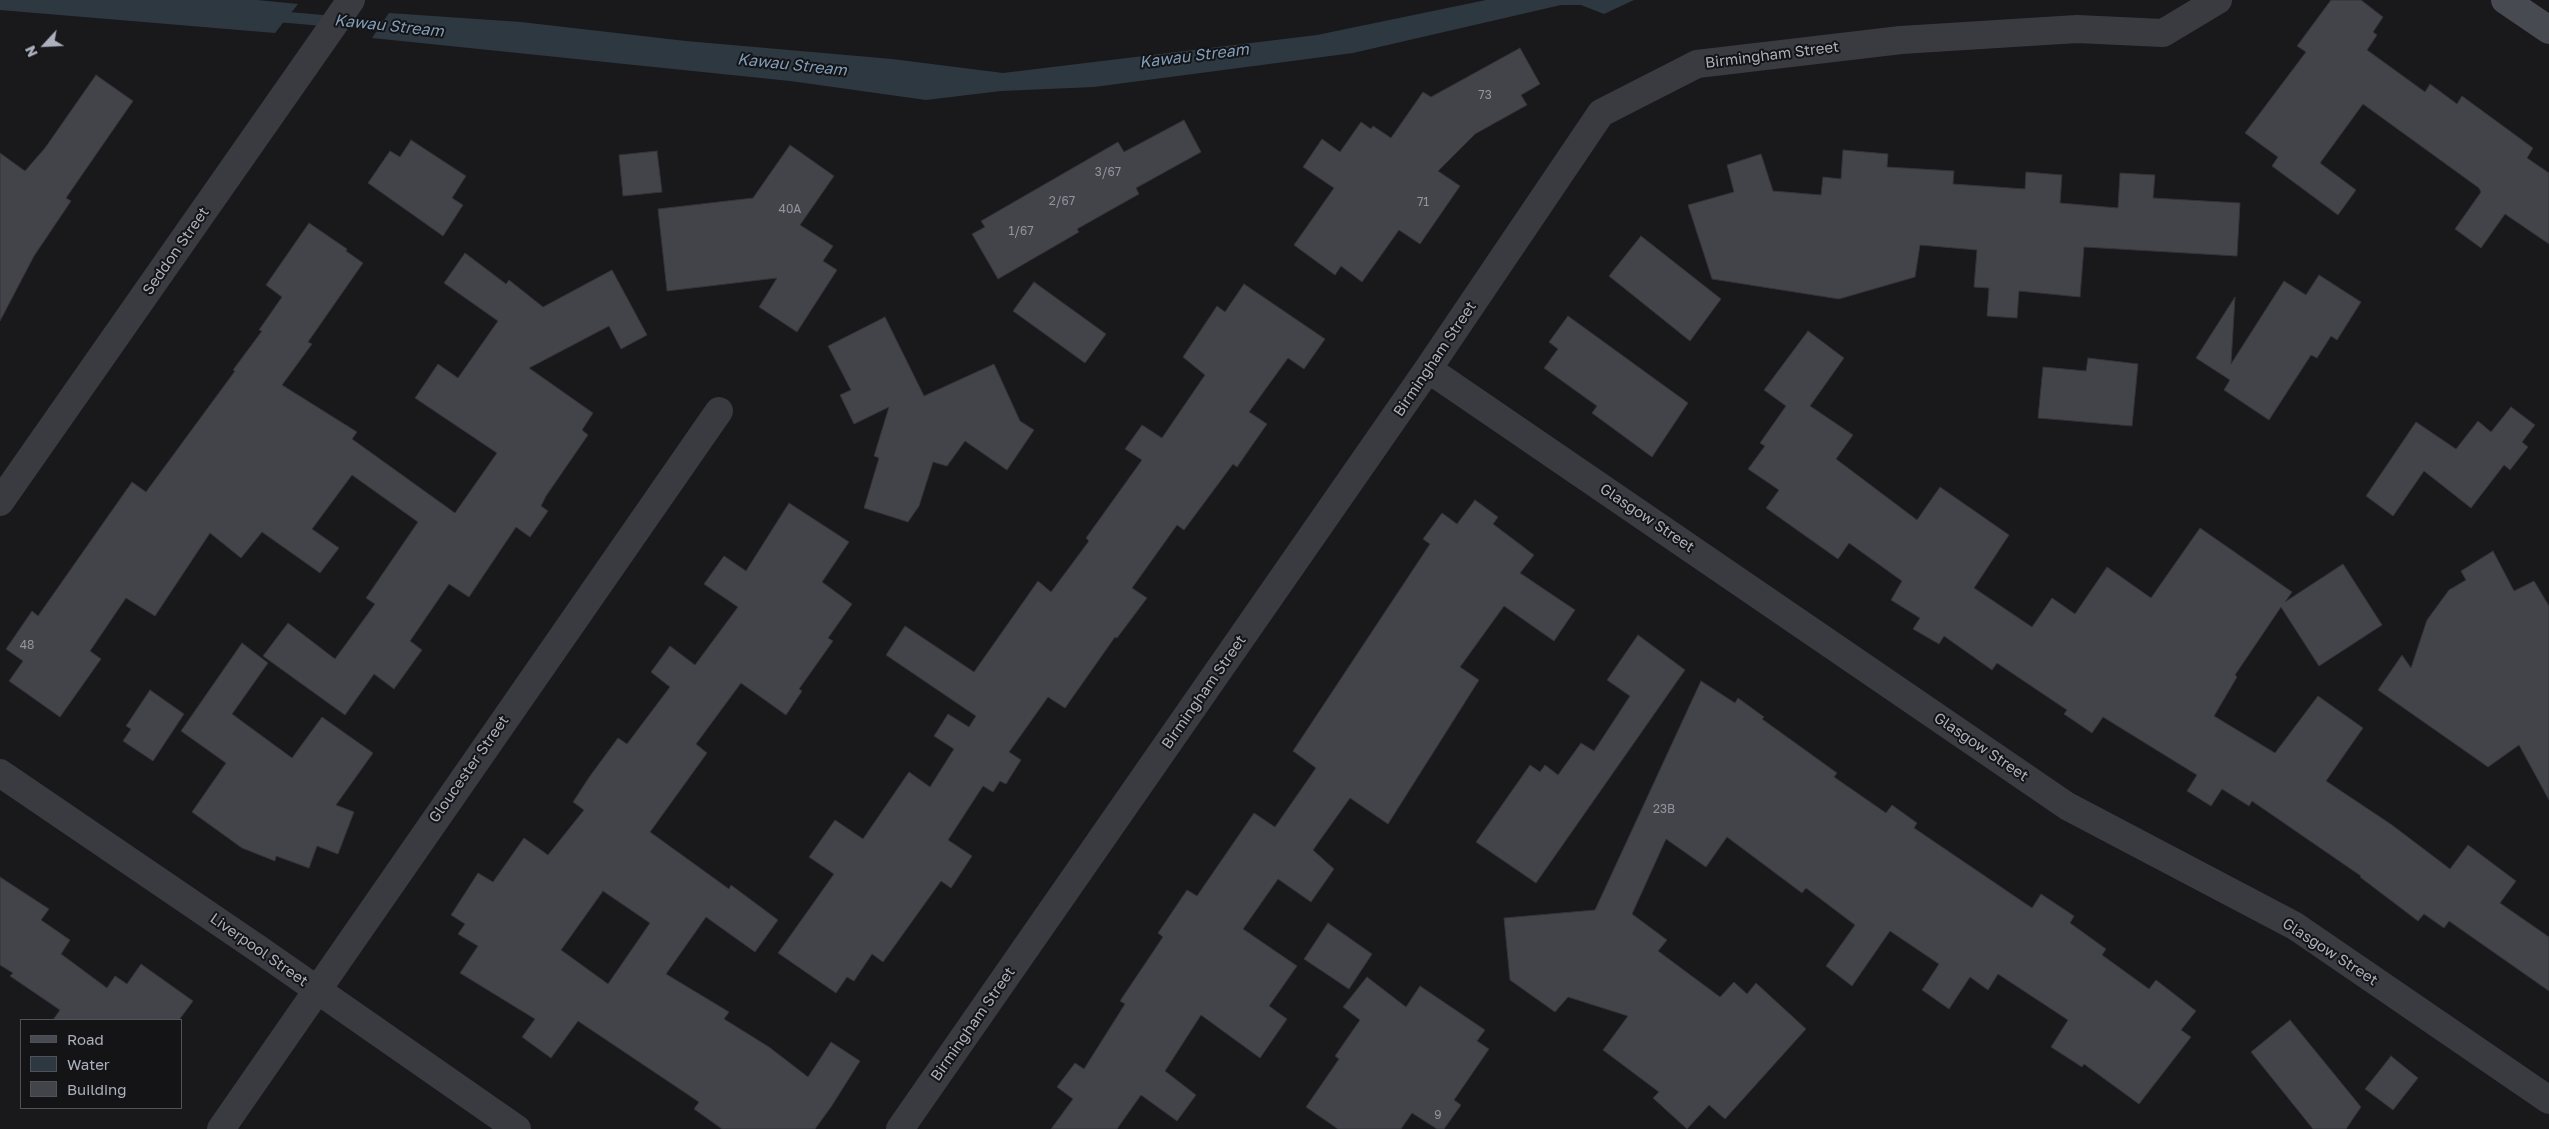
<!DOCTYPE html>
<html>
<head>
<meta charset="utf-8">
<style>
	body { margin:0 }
	#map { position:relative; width:2549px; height:1129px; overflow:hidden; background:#19191c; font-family:"Golos Text",sans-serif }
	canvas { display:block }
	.legend { position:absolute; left:20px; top:1019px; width:162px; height:90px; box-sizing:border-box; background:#141417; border:1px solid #505259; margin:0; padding:6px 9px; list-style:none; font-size:15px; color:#abb0bc }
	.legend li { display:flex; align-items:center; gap:10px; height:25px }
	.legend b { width:25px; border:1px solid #505259 }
	.north { position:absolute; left:20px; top:20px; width:50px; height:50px; -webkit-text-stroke:4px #141417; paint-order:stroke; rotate:245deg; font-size:14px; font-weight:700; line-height:20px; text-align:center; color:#abb0bc }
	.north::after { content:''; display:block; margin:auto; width:18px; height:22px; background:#abb0bc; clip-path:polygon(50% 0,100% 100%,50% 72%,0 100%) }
</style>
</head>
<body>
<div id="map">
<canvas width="2549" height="1129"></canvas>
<ul class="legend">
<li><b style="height:6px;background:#484a51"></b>Road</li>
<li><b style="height:14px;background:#2e3841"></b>Water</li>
<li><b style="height:14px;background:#434449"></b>Building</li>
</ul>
<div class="north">N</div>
</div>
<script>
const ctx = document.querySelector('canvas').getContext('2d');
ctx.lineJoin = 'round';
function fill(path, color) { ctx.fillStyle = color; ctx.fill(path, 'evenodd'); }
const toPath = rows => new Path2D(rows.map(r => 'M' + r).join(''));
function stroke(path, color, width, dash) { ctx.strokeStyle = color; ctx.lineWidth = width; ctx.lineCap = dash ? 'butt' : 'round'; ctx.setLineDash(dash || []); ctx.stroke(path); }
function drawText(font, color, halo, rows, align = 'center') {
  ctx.font = font + ' "Golos Text",sans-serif'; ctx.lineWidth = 4; ctx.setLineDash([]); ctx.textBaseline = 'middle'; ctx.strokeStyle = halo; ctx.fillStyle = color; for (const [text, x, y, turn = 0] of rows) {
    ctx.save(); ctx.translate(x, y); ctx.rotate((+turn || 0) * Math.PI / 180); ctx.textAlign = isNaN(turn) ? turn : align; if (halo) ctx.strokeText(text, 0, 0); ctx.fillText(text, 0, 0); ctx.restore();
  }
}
fill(toPath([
	[0,0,257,0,298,4,275,33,0,10],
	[1486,0,1634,0,1604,14,1581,5,1561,5,1353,53,1094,87,1001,91,926,100,790,81,372,38,389,13,521,22,686,41,892,59,1003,73,1317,35]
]), '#2e3841');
stroke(toPath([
	[272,16,396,27]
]), '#2e3841', 11);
const building = toPath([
	[2331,0,2361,0,2383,17,2373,32,2377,35,2367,50,2425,92,2430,84,2457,104,2462,96,2533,148,2527,158,2549,173,2549,244,2505,214,2481,248,2455,229,2481,192,2479,188,2363,104,2320,163,2356,190,2338,215,2272,166,2278,157,2245,133,2306,52,2297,46,2331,0],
	[1520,48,1540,84,1521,95,1527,105,1475,134,1438,171,1460,186,1420,244,1399,230,1362,282,1341,266,1335,275,1294,245,1334,188,1303,167,1322,139,1340,152,1361,122,1371,129,1373,126,1391,138,1423,92,1431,97,1520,48],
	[96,75,133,101,66,198,71,201,34,256,0,321,0,153,25,171,45,148,96,75],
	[1184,120,1201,152,1136,188,1139,194,1077,229,1079,232,998,279,972,234,985,227,981,221,1118,142,1124,152,1184,120],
	[411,140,466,176,452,198,463,205,443,236,368,183,390,151,400,157,411,140],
	[790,145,834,176,800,225,833,246,823,261,837,270,797,332,759,307,777,278,667,291,658,209,753,198,790,145],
	[1843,150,1888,154,1887,167,1954,171,1953,184,2025,189,2026,172,2062,175,2060,203,2118,208,2120,173,2155,175,2153,198,2240,203,2237,256,2084,247,2080,297,2019,291,2017,318,1987,316,1989,288,1974,287,1977,250,1920,245,1915,277,1839,299,1712,279,1688,205,1734,192,1727,165,1761,154,1773,191,1821,195,1823,177,1841,179,1843,150],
	[657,151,662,192,623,196,619,155,657,151],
	[309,223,347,249,346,251,363,263,308,342,312,344,282,385,357,432,352,439,455,513,497,453,415,398,438,364,458,378,498,321,444,283,465,253,506,284,509,280,543,307,612,270,647,335,621,349,609,326,529,368,593,413,582,430,588,435,546,496,541,506,548,511,530,537,516,527,469,597,449,584,410,641,422,650,394,689,374,674,345,715,263,656,288,623,335,659,375,604,366,598,418,522,352,475,312,529,339,548,320,573,262,532,241,558,210,533,155,616,126,598,90,651,101,659,60,717,9,681,23,661,6,649,32,611,38,616,132,482,146,492,235,371,233,370,262,331,259,330,282,297,266,285,309,223],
	[1641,236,1721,299,1690,341,1609,276,1641,236],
	[2319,275,2361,302,2337,340,2331,336,2317,358,2311,355,2269,420,2224,390,2230,380,2196,358,2235,297,2231,364,2284,281,2306,295,2319,275],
	[1034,282,1106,334,1085,363,1013,311,1034,282],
	[1244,284,1325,339,1304,369,1288,358,1249,412,1267,424,1237,467,1233,464,1184,530,1177,525,1132,588,1147,598,1117,638,1115,637,1065,708,1048,697,1009,752,1021,760,1006,784,1000,781,993,792,983,786,948,840,972,856,951,888,941,881,883,962,872,954,854,981,847,977,836,993,778,953,834,874,809,857,835,820,863,839,909,772,930,787,954,749,934,736,948,714,969,727,976,716,886,655,905,626,974,672,1038,581,1051,592,1089,541,1086,538,1142,460,1125,449,1142,425,1162,438,1205,375,1183,357,1217,306,1225,312,1244,284],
	[1568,316,1688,403,1652,457,1592,413,1597,406,1544,368,1558,349,1549,342,1568,316],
	[885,317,924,396,994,364,1020,421,1034,430,1007,470,965,441,947,466,933,462,919,506,908,522,864,508,879,458,874,456,889,407,854,424,840,395,851,390,828,346,885,317],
	[1808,331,1844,358,1810,406,1853,435,1836,459,1917,520,1940,487,2009,535,1974,588,2032,627,2052,598,2075,614,2107,567,2151,598,2200,528,2292,592,2285,602,2343,564,2382,625,2319,666,2281,607,2235,675,2237,677,2214,716,2275,753,2318,696,2363,728,2326,781,2392,825,2450,869,2468,845,2516,881,2500,903,2549,937,2549,991,2449,921,2444,928,2424,914,2418,921,2360,877,2361,876,2252,801,2249,806,2222,789,2211,806,2187,791,2197,775,2103,717,2092,733,2064,714,2067,710,1997,663,1992,670,1944,636,1939,644,1913,629,1920,618,1891,600,1902,581,1849,543,1838,559,1766,508,1779,490,1748,469,1765,446,1760,443,1786,406,1764,390,1808,331],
	[2088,358,2138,364,2132,426,2038,418,2043,367,2086,371,2088,358],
	[2511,407,2535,425,2522,442,2528,447,2510,470,2504,465,2471,508,2424,471,2393,516,2366,496,2416,422,2456,449,2478,421,2491,432,2511,407],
	[1475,500,1498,517,1493,524,1534,555,1520,573,1575,610,1554,641,1504,606,1460,667,1479,680,1388,824,1350,798,1313,850,1334,869,1311,902,1278,879,1243,929,1297,966,1269,1006,1287,1019,1260,1058,1201,1015,1165,1071,1196,1095,1177,1121,1141,1095,1117,1129,1051,1129,1073,1099,1057,1087,1075,1063,1084,1069,1125,1004,1120,1001,1163,937,1158,933,1187,890,1197,896,1254,813,1275,827,1316,768,1293,751,1430,544,1423,539,1442,513,1457,524,1475,500],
	[789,503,849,542,822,582,852,604,828,638,833,641,799,689,802,691,786,715,741,683,696,744,707,753,650,832,729,889,731,885,778,920,755,952,706,917,666,974,729,1012,724,1019,769,1047,808,1077,831,1042,860,1061,831,1107,815,1129,722,1129,694,1109,699,1102,578,1021,551,1058,522,1037,535,1019,460,973,478,946,458,934,465,924,451,915,478,873,493,882,524,838,548,855,584,810,573,802,590,776,618,738,627,744,670,687,651,672,670,646,695,665,738,607,704,584,724,556,746,571,789,503],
	[603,891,650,923,608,984,561,950,603,891],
	[2493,551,2514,591,2534,581,2549,606,2549,800,2519,745,2488,767,2378,690,2402,655,2411,668,2427,620,2449,590,2466,580,2461,571,2493,551],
	[1638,635,1685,670,1536,883,1476,842,1530,765,1540,772,1545,765,1558,775,1581,743,1594,751,1630,696,1607,680,1638,635],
	[242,643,268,663,232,714,292,758,322,717,373,753,336,805,354,812,338,854,317,846,309,868,276,856,275,861,242,848,192,812,226,763,181,731,242,643],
	[1701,681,1735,703,1738,698,1764,717,1762,719,1837,773,1834,777,1886,813,1892,805,1917,823,1914,828,2032,908,2041,894,2074,916,2070,923,2106,949,2102,955,2149,989,2156,980,2196,1011,2181,1030,2191,1037,2139,1104,2084,1064,2082,1067,2051,1047,2068,1020,1998,974,1988,990,1970,977,1949,1009,1922,990,1939,964,1890,931,1852,986,1826,966,1855,925,1806,888,1802,893,1727,837,1706,867,1666,839,1632,914,1667,940,1658,951,1720,997,1734,982,1747,994,1756,983,1806,1029,1725,1119,1709,1105,1687,1129,1653,1098,1659,1092,1603,1050,1628,1016,1568,997,1555,1012,1510,980,1504,918,1595,910,1701,681],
	[150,690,184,714,153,761,123,741,131,729,126,726,150,690],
	[0,877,49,909,41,920,70,940,61,954,107,988,115,976,127,984,141,964,193,1001,179,1020,53,1020,60,1010,10,976,13,973,0,965,0,877],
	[1328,923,1372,954,1349,989,1304,959,1328,923],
	[1367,977,1406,1007,1420,986,1485,1030,1477,1041,1489,1049,1454,1100,1461,1105,1444,1129,1437,1129,1412,1113,1401,1129,1338,1129,1306,1107,1339,1059,1335,1056,1360,1020,1343,1007,1367,977],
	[2290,1020,2361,1107,2346,1129,2313,1129,2251,1052,2290,1020],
	[2391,1056,2418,1078,2393,1110,2365,1089,2391,1056]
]);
fill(building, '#434449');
stroke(building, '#333338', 1);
stroke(toPath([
	[1428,369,2067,806,2295,926,2549,1100],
	[0,502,351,0],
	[0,773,260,950,517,1129],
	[221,1129,719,411],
	[900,1129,1428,369,1601,113,1697,64,1901,40,2077,29,2163,33,2218,0]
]), '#3a3b41', 28);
stroke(toPath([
	[2505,0,2549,30]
]), '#484a51', 28);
drawText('12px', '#91959f', null, [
	["73",1485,95],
	["3/67",1108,172],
	["2/67",1062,201],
	["71",1423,202],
	["40A",790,209],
	["1/67",1021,231],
	["48",27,645],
	["23B",1664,809],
	["9",1438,1115]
]);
drawText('15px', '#abb0bc', '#141417', [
	["Birmingham Street",1772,55,-7],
	["Seddon Street",176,251,-55],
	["Birmingham Street",1435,359,-56],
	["Glasgow Street",1647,518,34],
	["Birmingham Street",1204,692,-55],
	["Glasgow Street",1981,747,34],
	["Gloucester Street",469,769,-55],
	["Liverpool Street",259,950,35],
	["Glasgow Street",2330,952,33],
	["Birmingham Street",973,1024,-55]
]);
drawText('italic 16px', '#809eb9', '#141417', [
	["Kawau Stream",389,26,6],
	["Kawau Stream",1194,56,-7],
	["Kawau Stream",792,65,6]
]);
</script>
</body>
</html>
